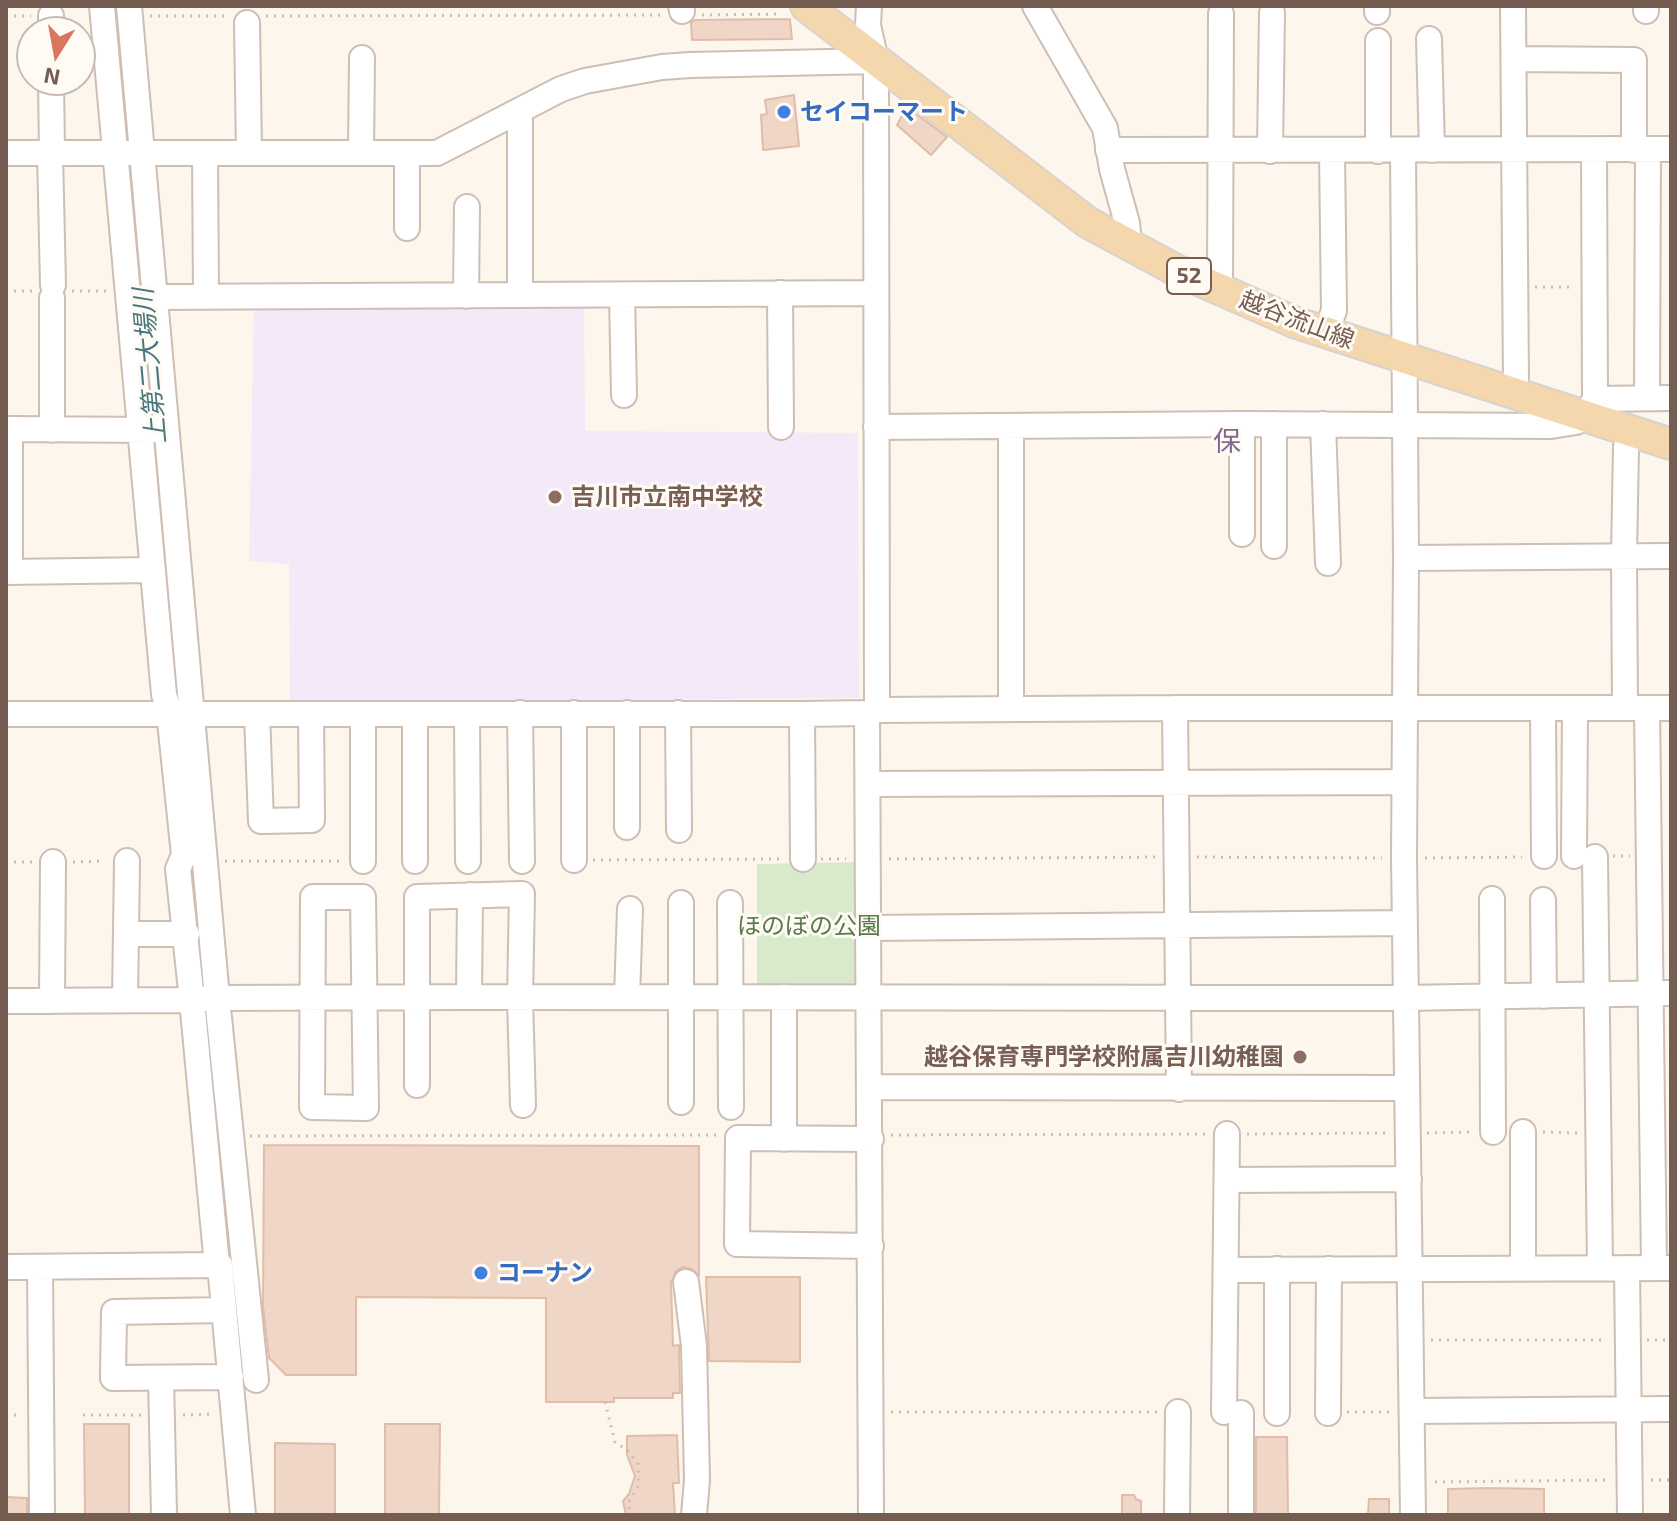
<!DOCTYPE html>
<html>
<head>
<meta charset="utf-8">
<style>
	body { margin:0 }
	#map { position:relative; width:1677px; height:1521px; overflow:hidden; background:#fcf6ed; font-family:"Exo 2",sans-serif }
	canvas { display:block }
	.frame { position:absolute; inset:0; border:8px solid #765d51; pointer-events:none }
	.north { position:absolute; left:16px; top:16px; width:80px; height:80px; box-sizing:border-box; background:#fefaf4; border:2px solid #c8bbb3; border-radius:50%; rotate:191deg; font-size:22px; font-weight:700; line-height:32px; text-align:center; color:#765d51 }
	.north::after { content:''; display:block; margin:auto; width:28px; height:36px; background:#da765e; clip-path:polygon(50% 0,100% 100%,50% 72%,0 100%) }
</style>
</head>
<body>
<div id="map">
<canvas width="1677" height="1521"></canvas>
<div class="frame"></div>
<div class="north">N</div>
</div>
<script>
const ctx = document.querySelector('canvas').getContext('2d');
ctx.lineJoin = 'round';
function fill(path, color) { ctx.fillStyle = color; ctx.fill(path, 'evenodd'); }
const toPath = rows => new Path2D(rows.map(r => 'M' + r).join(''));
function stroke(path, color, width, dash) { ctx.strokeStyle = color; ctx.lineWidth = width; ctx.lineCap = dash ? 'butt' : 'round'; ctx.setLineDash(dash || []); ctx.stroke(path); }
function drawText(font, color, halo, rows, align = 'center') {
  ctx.font = font + ' "Exo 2","Noto Sans JP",sans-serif'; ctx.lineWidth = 6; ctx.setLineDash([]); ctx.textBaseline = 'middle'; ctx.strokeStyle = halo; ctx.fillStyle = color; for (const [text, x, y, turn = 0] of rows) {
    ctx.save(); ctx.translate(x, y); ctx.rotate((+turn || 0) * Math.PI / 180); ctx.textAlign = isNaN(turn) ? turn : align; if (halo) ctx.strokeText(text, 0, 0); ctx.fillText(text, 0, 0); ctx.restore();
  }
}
fill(toPath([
	[254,307,584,307,585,431,858,433,859,698,290,702,289,564,249,561]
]), '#f3e9f8');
fill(toPath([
	[862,862,861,988,757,992,757,864]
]), '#d8e9cc');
stroke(toPath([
	[116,6,129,144]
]), '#a9d0d5', 5);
const building = toPath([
	[790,19,792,39,692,40,691,23,694,20,790,19],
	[794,95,799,146,763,150,761,115,767,114,765,100,794,95],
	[907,107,947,137,931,155,897,125,907,107],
	[264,1145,699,1146,699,1276,692,1269,683,1267,676,1271,671,1283,673,1346,679,1345,680,1393,673,1393,673,1398,614,1398,614,1402,546,1402,546,1298,356,1297,356,1375,286,1375,269,1358,263,1306,264,1145],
	[706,1277,800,1277,800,1362,709,1361,706,1277],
	[84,1424,129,1424,129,1515,85,1515,84,1424],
	[385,1424,440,1424,439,1515,385,1514,385,1424],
	[677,1435,679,1483,673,1483,675,1515,626,1515,623,1501,629,1494,635,1476,627,1455,627,1436,677,1435],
	[1256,1437,1287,1437,1288,1515,1256,1515,1256,1437],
	[275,1443,335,1444,335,1515,275,1515,275,1443],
	[1489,1488,1544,1489,1544,1515,1448,1514,1448,1489,1489,1488],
	[1122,1495,1134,1495,1136,1499,1141,1501,1141,1515,1122,1515,1122,1495],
	[6,1497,27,1498,27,1515,6,1515,6,1497],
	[1369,1499,1389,1499,1389,1515,1368,1515,1369,1499]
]);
fill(building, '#efd6c7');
stroke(building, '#e0bca9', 2);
const minor = toPath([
	[102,6,164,694,169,712,184,855,178,869,192,1000,217,998,469,997,1406,998,1671,993],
	[129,6,217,998,256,1380],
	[681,6,682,11],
	[869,6,868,25,876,61,877,710],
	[1035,6,1105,128,1112,169,1127,223,1128,233,1124,243],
	[1646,6,1646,11],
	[1377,12,1377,6],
	[51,16,51,32],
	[247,23,249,152],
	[1429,39,1432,150],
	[1378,41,1378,151],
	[1514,59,1634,60,1634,150],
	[51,80,52,153],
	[1108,150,1671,149],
	[1403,150,1406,558,1404,858,1413,1515],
	[1594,150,1595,399],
	[1270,151,1272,13],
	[361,152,362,58],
	[6,153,437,153,561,89,585,81,662,67,690,65,876,61],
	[50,153,53,285],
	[205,153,206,296],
	[407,228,407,153],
	[1220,290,1221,14],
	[780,293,781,427],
	[520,295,520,110],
	[622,295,624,395],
	[466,296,467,207],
	[156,297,876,293],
	[1325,333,1334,311,1332,151],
	[1512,392,1516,383,1513,6],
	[1647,397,1648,149],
	[1274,424,1274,546],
	[1323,424,1328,563],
	[876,427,1242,424,1551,426,1576,422,1585,416,1595,399,1671,398],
	[6,429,156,430],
	[10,430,10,572],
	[52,430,52,298],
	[1242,534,1242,424],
	[1406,558,1671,556],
	[6,572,153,570],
	[1175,708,1179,1089],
	[1543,708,1544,856],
	[1625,708,1624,556,1626,447,1631,431],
	[1647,708,1654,1268],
	[1011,709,1011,426],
	[520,713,522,861],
	[574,713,574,860],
	[678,713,679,830],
	[867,713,871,1515],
	[6,714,802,714,867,713,877,710,1175,708,1671,708],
	[257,714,261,821,312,820,311,714],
	[415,714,415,861],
	[467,714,468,861],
	[802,714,803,859],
	[868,784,1404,782],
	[627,827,627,713],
	[1574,856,1575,708],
	[1595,857,1600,1268],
	[363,861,363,714],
	[313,897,363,897,366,1108,312,1107,313,897],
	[1492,899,1493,1132],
	[1543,900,1544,996],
	[681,903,681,1102],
	[730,903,731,1107],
	[869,928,1405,923],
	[127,934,187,934],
	[469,997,470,895],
	[627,997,630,909],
	[784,997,784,1139],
	[125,1000,127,861],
	[6,1001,192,1000,217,1265],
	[52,1001,53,862],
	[417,1085,417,897,522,894,520,998,523,1105],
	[870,1087,1407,1088],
	[1523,1132,1523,1268],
	[871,1139,738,1138,737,1244,871,1246],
	[1227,1180,1409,1179],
	[6,1267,220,1265,243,1515],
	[40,1267,42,1515],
	[1627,1268,1630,1515],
	[1226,1270,1671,1268],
	[686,1282,694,1346,697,1480,694,1515],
	[224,1310,114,1312,113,1378,231,1377],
	[161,1378,164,1515],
	[1412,1411,1671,1409],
	[1224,1412,1227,1134],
	[1241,1413,1241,1515],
	[1277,1413,1277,1269],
	[1328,1413,1329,1269],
	[1177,1515,1178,1412]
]);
const major = toPath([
	[806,6,1087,222,1176,270,1294,322,1671,444]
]);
stroke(minor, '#cebeb3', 28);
stroke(major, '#d9d2ce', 34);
stroke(toPath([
	[702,15,782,14],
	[6,16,31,16],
	[150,16,226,16],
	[266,16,662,15],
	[1535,287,1575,287],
	[6,291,32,291],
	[72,291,108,291],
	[1613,856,1630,856],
	[1197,857,1382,858],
	[1425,858,1522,857],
	[821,859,846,859],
	[889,859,1158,857],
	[593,860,782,859],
	[225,861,342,861],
	[6,862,33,862],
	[73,862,105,861],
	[1543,1132,1579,1133],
	[1427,1133,1471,1132],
	[1247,1134,1387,1133],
	[891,1135,1207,1134],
	[250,1136,719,1135],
	[1431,1340,1607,1340],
	[1647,1340,1671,1340],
	[605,1402,615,1442,627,1450,638,1464,639,1485,628,1503,630,1515],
	[891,1412,1159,1412],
	[1347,1412,1391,1412],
	[6,1415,20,1415],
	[83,1415,143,1415],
	[183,1415,215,1414],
	[1651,1480,1671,1480],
	[1435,1482,1611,1480]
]), '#d5b9a9', 3, [2, 6]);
stroke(minor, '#fff', 24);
stroke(major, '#f4d7ac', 30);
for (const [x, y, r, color] of [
	[784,112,8,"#3f7fe0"],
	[555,497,8,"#8d6e63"],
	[1300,1057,8,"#8d6e63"],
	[481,1273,8,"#3f7fe0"]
]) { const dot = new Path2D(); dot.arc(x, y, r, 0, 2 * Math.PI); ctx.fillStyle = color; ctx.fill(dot); stroke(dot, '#fefaf4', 3); }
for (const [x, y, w] of [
	[1189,276,44]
]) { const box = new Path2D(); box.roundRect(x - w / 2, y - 18, w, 36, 6); ctx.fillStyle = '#fefaf4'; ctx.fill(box); stroke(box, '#765d51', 2); }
drawText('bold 22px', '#765d51', null, [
	["52",1189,276]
]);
drawText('bold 24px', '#366cbe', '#fefaf4', [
	["セイコーマート",800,112],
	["コーナン",497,1273]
], 'left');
drawText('24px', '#765d51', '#fefaf4', [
	["越谷流山線",1297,320,21]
]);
drawText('bold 24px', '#785e54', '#fefaf4', [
	["吉川市立南中学校",571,497],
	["越谷保育専門学校附属吉川幼稚園",1284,1057,"right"]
], 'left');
drawText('24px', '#597a4a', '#fefaf4', [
	["ほのぼの公園",809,926]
]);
drawText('italic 26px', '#487880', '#fefaf4', [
	["上第二大場川",150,366,-95]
]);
drawText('28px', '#836991', '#fefaf4', [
	["保",1227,442]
]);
</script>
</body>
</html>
